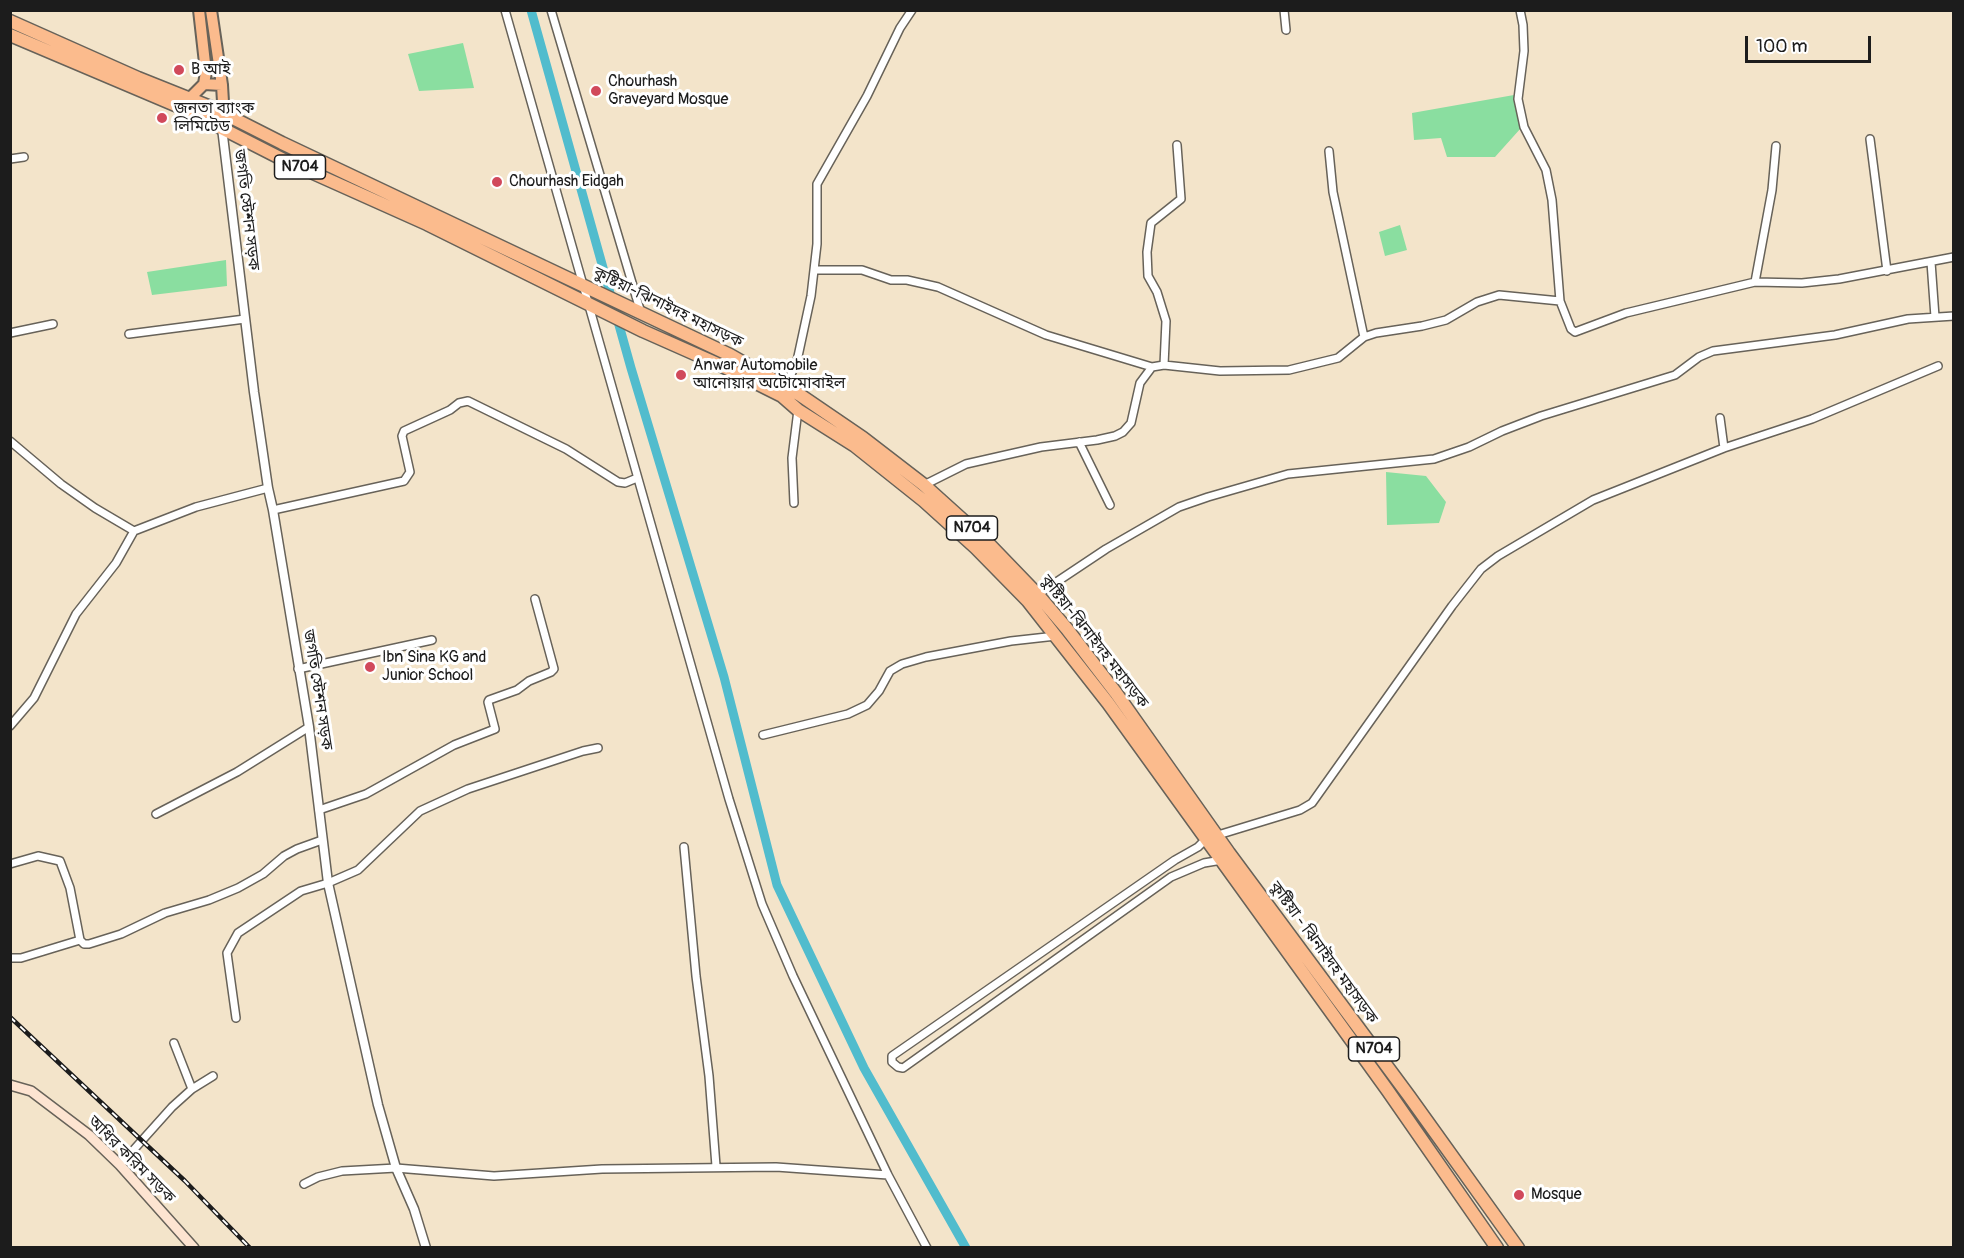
<!DOCTYPE html>
<html>
<head>
<meta charset="utf-8">
<style>
	body { margin:0 }
	#map { position:relative; width:1964px; height:1258px; overflow:hidden; background:#f3e4ca; font-family:Pangolin,sans-serif }
	canvas { display:block }
	.frame { position:absolute; inset:0; border:12px solid #1c1c1c; pointer-events:none }
	.scale { position:absolute; left:1745px; top:36px; width:126px; height:27px; box-sizing:border-box; border:3px solid #1c1c1c; border-top:0; padding-left:8px; font-size:18px; line-height:21px; white-space:nowrap; color:#1c1c1c; -webkit-text-stroke:4px #fff; paint-order:stroke }
</style>
</head>
<body>
<div id="map">
<canvas width="1964" height="1258"></canvas>
<div class="frame"></div>
<div class="scale">100 m</div>
</div>
<script>
const ctx = document.querySelector('canvas').getContext('2d');
ctx.lineJoin = 'round';
function fill(path, color) { ctx.fillStyle = color; ctx.fill(path, 'evenodd'); }
const toPath = rows => new Path2D(rows.map(r => 'M' + r).join(''));
function stroke(path, color, width, dash) { ctx.strokeStyle = color; ctx.lineWidth = width; ctx.lineCap = dash ? 'butt' : 'round'; ctx.setLineDash(dash || []); ctx.stroke(path); }
function drawText(font, color, halo, rows, align = 'center') {
  ctx.font = font + ' Pangolin,"Noto Sans Bengali",sans-serif'; ctx.lineWidth = 6; ctx.setLineDash([]); ctx.textBaseline = 'middle'; ctx.strokeStyle = halo; ctx.fillStyle = color; for (const [text, x, y, turn = 0] of rows) {
    ctx.save(); ctx.translate(x, y); ctx.rotate((+turn || 0) * Math.PI / 180); ctx.textAlign = isNaN(turn) ? turn : align; if (halo) ctx.strokeText(text, 0, 0); ctx.fillText(text, 0, 0); ctx.restore();
  }
}
fill(toPath([
	[463,43,474,88,419,91,408,54],
	[1514,95,1521,128,1495,157,1447,157,1441,138,1414,140,1412,113],
	[1400,225,1407,250,1385,256,1379,232],
	[226,260,227,286,152,295,147,272],
	[1386,472,1426,476,1446,502,1439,523,1387,525]
]), '#8adea0');
stroke(toPath([
	[531,10,631,368,724,677,777,885,864,1068,966,1248]
]), '#51bccd', 9);
const minor = toPath([
	[505,10,729,799,762,904,793,976,888,1175,927,1248],
	[551,10,641,313],
	[1284,10,1286,30],
	[1520,10,1523,25,1524,51,1518,99,1524,127,1546,170,1552,200,1560,301,1571,329,1575,332,1626,313,1755,282,1802,283,1839,279,1954,257],
	[1870,139,1887,271],
	[1329,151,1333,192,1364,337],
	[10,159,24,157],
	[1931,262,1935,317],
	[814,270,862,270,891,280,907,280,938,287,1046,335,1152,367],
	[1755,282,1772,190,1776,146],
	[10,333,53,324],
	[129,334,245,319],
	[1164,365,1166,321,1157,292,1148,276,1147,252,1151,223,1181,199,1177,145],
	[785,388,797,361,811,296,817,244,817,184,867,96,900,28,912,10],
	[1720,418,1724,448],
	[10,441,61,484,95,508,134,531],
	[1079,442,1110,505],
	[922,486,966,464,1041,447,1097,440,1115,436,1123,432,1131,423,1140,383,1152,367,1164,365,1220,371,1289,370,1338,358,1364,337,1376,333,1422,326,1446,320,1477,302,1499,295,1560,301],
	[794,503,792,458,798,410],
	[273,510,404,481,410,472,402,436,404,431,450,410,459,403,468,401,566,449,618,482,625,483,637,478],
	[1037,595,1106,549,1179,507,1208,497,1288,474,1434,459,1469,447,1502,431,1541,416,1675,375,1699,357,1713,351,1835,335,1908,319,1954,316],
	[298,669,432,640],
	[10,726,34,698,76,614,116,563,134,531,196,507,268,488],
	[763,735,848,714,867,705,879,691,890,671,902,664,926,657,1011,641,1056,636],
	[319,810,366,794,454,745,495,729,488,702,489,700,517,690,529,681,551,672,554,669,535,599],
	[156,814,237,772,309,727],
	[1218,835,1300,810,1312,803,1452,606,1481,569,1498,556,1593,500,1724,448,1812,419,1938,366],
	[1207,838,1198,847,1175,860,892,1056,892,1062,898,1067,903,1068,1171,877,1204,863,1222,860],
	[684,847,696,976,709,1076,716,1166],
	[10,864,38,856,60,861,70,888,80,940,84,944,89,944,121,934,165,913,209,900,238,888,263,874,284,856,297,849,322,840],
	[10,958,21,958,80,940],
	[236,1018,227,953,238,933,301,891,328,883,358,870,420,811,468,789,583,751,598,748],
	[174,1043,192,1089],
	[120,1165,172,1107,192,1089,213,1076],
	[304,1184,318,1177,342,1171,396,1168,494,1176,602,1169,776,1167,888,1175]
]);
const tertiary = toPath([
	[222,128,254,392,268,488,273,510,309,727,328,883,378,1105,396,1168,414,1209,426,1248]
]);
const secondary = toPath([
	[10,1085,31,1091,89,1135,120,1165,194,1248]
]);
const primary = toPath([
	[199,10,206,72,204,84],
	[211,10,222,85,224,119],
	[185,103,204,84,222,85]
]);
const trunk = toPath([
	[10,21,138,78,213,108,282,143,730,355,800,395,863,438,924,485,985,540,1038,595,1067,629,1116,693,1229,853,1409,1096,1518,1248],
	[10,35,180,107,284,160,427,224,643,331,722,366,782,396,798,410,855,446,924,501,976,548,1028,601,1108,703,1388,1091,1497,1248]
]);
stroke(minor, '#676259', 10);
stroke(tertiary, '#676259', 11);
stroke(secondary, '#676259', 12);
stroke(primary, '#676259', 14);
stroke(trunk, '#676259', 15);
stroke(minor, '#fff', 7);
stroke(tertiary, '#fff', 8);
stroke(secondary, '#fde4d1', 9);
stroke(primary, '#fbbb8d', 10);
stroke(trunk, '#fbbb8d', 12);
const rail = toPath([
	[10,1017,185,1181,250,1248]
]);
stroke(rail, '#1c1c1c', 4.5);
stroke(rail, '#fff', 2, [7]);
for (const [x, y, r, color] of [
	[179,70,6,"#d1495b"],
	[596,91,6,"#d1495b"],
	[162,118,6,"#d1495b"],
	[497,182,6,"#d1495b"],
	[681,375,6,"#d1495b"],
	[370,667,6,"#d1495b"],
	[1519,1195,6,"#d1495b"]
]) { const dot = new Path2D(); dot.arc(x, y, r, 0, 2 * Math.PI); ctx.fillStyle = color; ctx.fill(dot); stroke(dot, '#fff', 2); }
for (const [x, y, w] of [
	[300,167,51],
	[972,528,51],
	[1374,1049,51]
]) { const box = new Path2D(); box.roundRect(x - w / 2, y - 12, w, 24, 4.5); ctx.fillStyle = '#fff'; ctx.fill(box); stroke(box, '#1c1c1c', 1.5); }
drawText('bold 15px', '#1c1c1c', null, [
	["N704",300,167],
	["N704",972,528],
	["N704",1374,1049]
]);
drawText('16px', '#1c1c1c', '#fff', [
	["B আই",191,70],
	["Chourhash",608,82],
	["Graveyard Mosque",608,100],
	["জনতা ব্যাংক",174,109],
	["লিমিটেড",174,127],
	["Chourhash Eidgah",509,182],
	["Anwar Automobile",693,366],
	["আনোয়ার অটোমোবাইল",693,384],
	["Ibn Sina KG and",382,658],
	["Junior School",382,676],
	["Mosque",1531,1195]
], 'left');
drawText('16px', '#1c1c1c', '#fff', [
	["জগতি স্টেশন সড়ক",246,210,83],
	["কুষ্টিয়া-ঝিনাইদহ মহাসড়ক",668,308,26],
	["কুষ্টিয়া-ঝিনাইদহ মহাসড়ক",1094,642,52],
	["জগতি স্টেশন সড়ক",317,690,81],
	["কুষ্টিয়া - ঝিনাইদহ মহাসড়ক",1323,953,54],
	["অধির করিম সড়ক",131,1160,45]
]);
</script>
</body>
</html>
